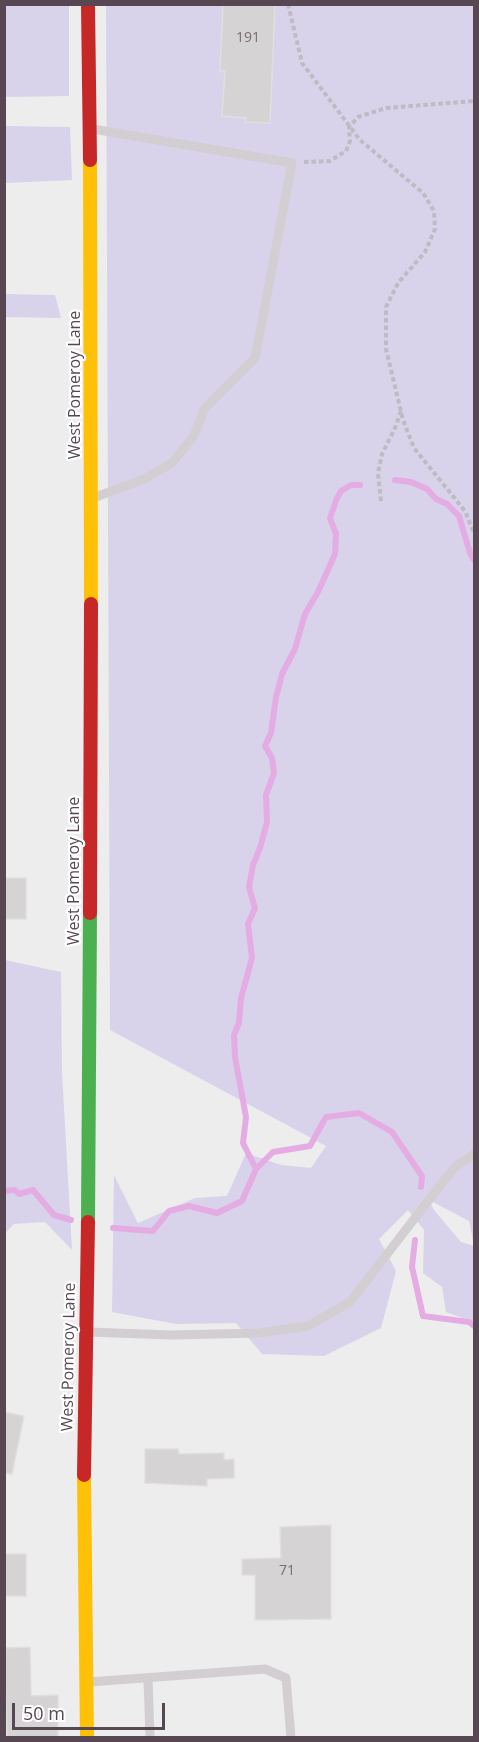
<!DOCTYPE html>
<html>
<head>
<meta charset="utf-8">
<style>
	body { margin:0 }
	#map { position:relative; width:479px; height:1742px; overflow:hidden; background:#ededed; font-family:"Open Sans",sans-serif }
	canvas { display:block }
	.frame { position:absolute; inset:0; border:6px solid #574752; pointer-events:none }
	.scale { position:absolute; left:12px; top:1703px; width:153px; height:27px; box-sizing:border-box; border:3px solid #574752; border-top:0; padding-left:8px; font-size:18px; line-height:21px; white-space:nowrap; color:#574752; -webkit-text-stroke:4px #fff; paint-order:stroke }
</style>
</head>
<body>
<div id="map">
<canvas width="479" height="1742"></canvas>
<div class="frame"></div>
<div class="scale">50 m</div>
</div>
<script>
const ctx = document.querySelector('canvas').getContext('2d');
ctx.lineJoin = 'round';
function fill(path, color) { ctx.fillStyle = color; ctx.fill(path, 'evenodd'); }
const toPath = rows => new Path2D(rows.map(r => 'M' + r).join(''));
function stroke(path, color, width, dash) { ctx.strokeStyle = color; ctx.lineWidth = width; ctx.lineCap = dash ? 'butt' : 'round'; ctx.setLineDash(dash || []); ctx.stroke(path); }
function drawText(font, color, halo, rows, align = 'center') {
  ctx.font = font + ' "Open Sans",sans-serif'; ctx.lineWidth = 4.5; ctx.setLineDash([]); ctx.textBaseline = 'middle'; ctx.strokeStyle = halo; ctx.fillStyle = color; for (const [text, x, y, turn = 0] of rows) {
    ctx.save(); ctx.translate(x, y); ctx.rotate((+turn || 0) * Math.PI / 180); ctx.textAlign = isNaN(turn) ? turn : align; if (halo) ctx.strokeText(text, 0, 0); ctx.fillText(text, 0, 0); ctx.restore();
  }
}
fill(toPath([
	[4,5,69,5,69,96,5,97],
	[106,5,474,5,474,1322,446,1312,442,1287,423,1273,424,1230,408,1210,379,1239,396,1271,381,1328,324,1356,262,1354,236,1323,176,1324,112,1312,114,1175,138,1223,195,1198,227,1196,246,1153,281,1165,311,1168,326,1146,110,1030],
	[429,1200,469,1221,474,1246,461,1242,434,1210],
	[5,126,70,127,72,180,5,183],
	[5,294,55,295,61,318,5,317],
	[5,960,61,972,62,1072,72,1250,45,1222,14,1224,5,1233]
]), '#d8d3ea');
stroke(toPath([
	[395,480,411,482,427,489,436,499,447,504,459,516,470,553,474,560],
	[256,1169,243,1143,246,1117,235,1057,234,1035,239,1023,241,998,252,958,248,924,255,908,249,887,253,865,260,848,267,822,266,795,274,773,272,758,265,746,271,733,276,697,282,674,295,649,305,614,318,592,335,554,336,534,330,518,337,498,341,491,351,485,360,485],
	[4,1191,15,1190,19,1194,33,1190,54,1215,71,1220],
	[113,1228,153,1231,169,1211,189,1206,217,1213,242,1201,256,1169,273,1152,310,1146,326,1117,359,1113,392,1132,422,1176,421,1187],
	[415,1240,412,1267,423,1316,469,1322,474,1326]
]), '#e4ace2', 6);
const building = toPath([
	[223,4,275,4,270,123,245,122,246,118,222,116,225,71,220,71,223,4],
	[4,878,26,878,26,919,4,919,4,878],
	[4,1412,24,1416,12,1474,4,1473,4,1412],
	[145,1449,178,1449,179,1454,224,1453,224,1460,234,1459,234,1478,207,1479,207,1486,145,1483,145,1449],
	[331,1525,331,1619,255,1620,255,1575,242,1575,242,1559,281,1558,280,1527,331,1525],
	[4,1554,26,1554,26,1596,4,1596,4,1554],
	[30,1647,31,1696,58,1695,58,1737,7,1737,4,1648,30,1647]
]);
fill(building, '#d6d3d4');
stroke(building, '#e0dedf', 1.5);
stroke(toPath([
	[288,4,302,63,360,140,423,193,434,211,435,229,425,252,398,283,386,307,386,349,403,420,414,448,465,511,474,533],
	[304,162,330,161,346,151,350,141,349,127,358,117,386,108,474,101],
	[381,501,378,473,382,454,395,428,401,411]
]), '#c0bac5', 4, [4.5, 3]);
stroke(toPath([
	[93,129,292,163,255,358,205,408,193,437,172,463,144,479,93,498],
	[89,1332,171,1335,259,1333,308,1326,350,1302,442,1183,456,1166,474,1154],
	[148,1678,150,1738],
	[89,1682,265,1669,286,1678,291,1738]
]), '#d2ced1', 9);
stroke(toPath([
	[88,1222,90,913]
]), '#4caf50', 14);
stroke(toPath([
	[90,160,91,604],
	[84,1475,87,1738]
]), '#ffc107', 14);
stroke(toPath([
	[88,4,90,160],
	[90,913,91,604],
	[84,1475,88,1222]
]), '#c62828', 14);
drawText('14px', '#796c74', null, [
	["191",248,38],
	["71",287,1571]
]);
drawText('16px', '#574752', '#fff', [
	["West Pomeroy Lane",75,385,-90],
	["West Pomeroy Lane",74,871,-90],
	["West Pomeroy Lane",69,1357,-89]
]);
</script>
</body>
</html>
